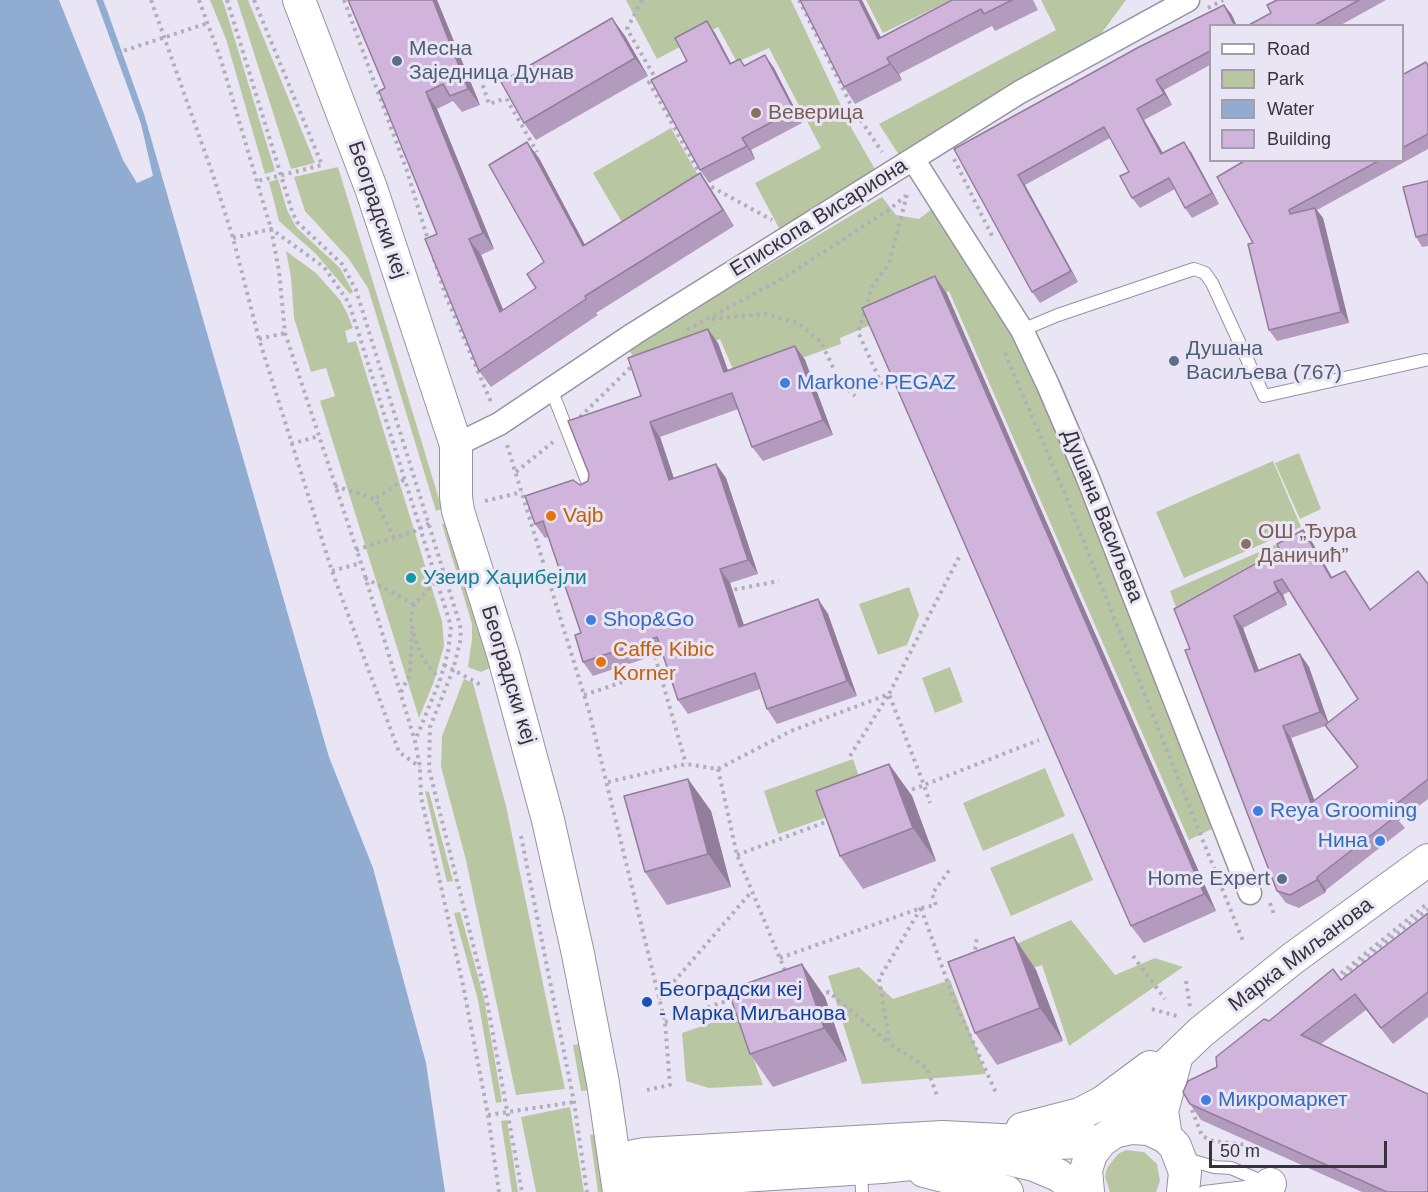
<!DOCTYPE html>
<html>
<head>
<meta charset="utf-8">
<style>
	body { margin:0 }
	#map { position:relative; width:1428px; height:1192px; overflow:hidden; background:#eae5f5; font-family:Arial,sans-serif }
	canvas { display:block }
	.legend { position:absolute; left:1209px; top:24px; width:195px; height:138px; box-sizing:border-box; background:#eae5f5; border:2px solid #a29eaa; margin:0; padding:8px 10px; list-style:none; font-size:18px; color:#36343a }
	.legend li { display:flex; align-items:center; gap:12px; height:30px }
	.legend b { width:30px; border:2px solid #a29eaa }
	.scale { position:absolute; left:1209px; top:1141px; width:178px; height:27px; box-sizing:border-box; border:3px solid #36343a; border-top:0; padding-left:8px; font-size:18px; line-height:21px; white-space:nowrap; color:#36343a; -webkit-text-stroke:4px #eae5f5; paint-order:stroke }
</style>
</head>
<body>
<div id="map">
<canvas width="1428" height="1192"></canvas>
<ul class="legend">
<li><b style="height:8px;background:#fff"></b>Road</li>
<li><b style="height:16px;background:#b8c7a1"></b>Park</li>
<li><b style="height:16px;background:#91acd1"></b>Water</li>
<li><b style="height:16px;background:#d0b4dc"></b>Building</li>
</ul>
<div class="scale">50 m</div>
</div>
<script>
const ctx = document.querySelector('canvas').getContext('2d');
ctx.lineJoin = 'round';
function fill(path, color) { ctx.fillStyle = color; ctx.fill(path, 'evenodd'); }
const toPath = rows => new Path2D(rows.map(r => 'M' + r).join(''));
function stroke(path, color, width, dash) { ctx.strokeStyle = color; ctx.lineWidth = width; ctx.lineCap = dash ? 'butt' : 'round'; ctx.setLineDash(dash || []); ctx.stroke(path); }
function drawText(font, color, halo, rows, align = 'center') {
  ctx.font = font + ' Arial,sans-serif'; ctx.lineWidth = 6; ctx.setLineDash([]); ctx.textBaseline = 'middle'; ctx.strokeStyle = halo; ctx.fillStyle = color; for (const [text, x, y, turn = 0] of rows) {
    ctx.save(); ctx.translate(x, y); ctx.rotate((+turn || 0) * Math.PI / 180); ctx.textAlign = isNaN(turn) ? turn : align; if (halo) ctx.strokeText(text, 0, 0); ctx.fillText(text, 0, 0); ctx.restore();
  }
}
fill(toPath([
	[210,0,222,0,224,4,275,171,265,174,226,39],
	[237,0,248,0,315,163,291,169],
	[626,0,791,0,853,131,876,171,780,230,755,183,821,148,769,48,737,62,718,27,657,59],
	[866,0,951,0,883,33],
	[1041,0,1126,0,1095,42,901,158,879,124,1056,30],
	[671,128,704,186,627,231,593,173],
	[338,167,442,509,436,511,368,288,349,259,305,211,294,177],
	[278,179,287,210,296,227,340,268,353,292,350,294,316,254,279,221,269,182],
	[882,197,896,215,919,219,933,208,1017,335,1080,474,1218,826,1189,840,949,291,840,338,841,344,738,381,720,339,642,368,628,349],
	[286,251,316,273,340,300,347,313,353,328,345,331,348,343,356,341,442,621,444,646,433,684,419,718,320,401,335,396,326,368,311,372,294,318,291,277],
	[1299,453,1321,509,1300,519,1275,463],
	[1273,461,1301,527,1184,578,1156,512],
	[449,523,492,667,481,672,468,667,472,639,472,624,442,524],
	[1284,541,1286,545,1176,607,1170,591],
	[909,587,919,615,907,645,878,655,859,604],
	[950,667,963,702,935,713,922,678],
	[464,679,473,683,506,806,565,1089,516,1095,466,860,441,767,442,736],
	[853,759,868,803,778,834,764,791],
	[1045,768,1065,816,983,851,963,803],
	[425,791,429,792,453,881,447,882],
	[1073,833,1093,880,1011,916,990,868],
	[460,912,484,998,502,1102,496,1103,478,1000,454,913],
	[1071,920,1115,975,1155,958,1183,967,1069,1046,1042,965,1017,973,1007,948],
	[859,967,893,999,950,980,986,1074,862,1084,828,976],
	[737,1014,763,1085,709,1088,686,1081,682,1033],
	[584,1043,593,1090,581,1091,573,1045],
	[570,1107,584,1192,536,1192,521,1117],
	[507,1120,518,1192,512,1192,501,1121],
	[600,1134,608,1192,598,1192,590,1135],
	[1126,1150,1144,1152,1157,1164,1160,1181,1156,1192,1110,1192,1105,1177,1107,1168,1118,1154]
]), '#b8c7a1');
fill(toPath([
	[0,0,103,0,107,10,144,114,329,757,373,868,426,1063,445,1192,0,1192]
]), '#91acd1');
fill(toPath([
	[59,0,96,0,141,124,153,176,137,183,123,160]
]), '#eae5f5');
const lane = toPath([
	[1022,330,1058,315,1194,269,1205,273,1212,283,1264,396,1425,360],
	[551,389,591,491],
	[1183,1158,1214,1167,1231,1168,1266,1183],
	[861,1169,862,1192],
	[1204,1192,1262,1185]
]);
const street = toPath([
	[913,159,1022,330,1048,385,1087,476,1250,893],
	[456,445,499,424,635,333,1020,92,1188,0]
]);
const secondary = toPath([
	[299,0,371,188,456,445,456,497,458,511,503,654,548,820,578,954,603,1083,619,1192],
	[1022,1129,1080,1114,1103,1102,1150,1067],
	[1114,1132,1151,1080,1201,1032,1292,959,1428,860],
	[1166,1137,1162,1111,1176,1059],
	[616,1171,634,1156,645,1154,943,1137,1057,1143,1101,1141],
	[616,1171,635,1181,648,1182,882,1167,968,1158,1007,1159,1034,1165,1058,1175,1081,1192],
	[924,1171,1007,1192],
	[1088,1192,1086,1170,1091,1154,1101,1141,1114,1132,1131,1128,1149,1129,1166,1137,1175,1146,1185,1172,1183,1192],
	[1260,1192,1270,1184]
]);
stroke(lane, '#9792a1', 14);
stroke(street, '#9792a1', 25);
stroke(secondary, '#9792a1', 34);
stroke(toPath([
	[151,0,213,175,233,238,259,339,332,571,399,752,420,767],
	[199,0,221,60,271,229,279,271,285,333,361,563,415,741,420,767,421,797,463,985,488,1115,499,1192],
	[227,0,292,211,297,222,342,264,356,290,460,625,461,638,453,670,430,727,429,769,486,996,522,1192],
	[254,0,322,165,258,181],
	[344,0,407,171,429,243],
	[642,0,627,29,656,79,649,82,701,176],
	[799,0,852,107,882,152],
	[1208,8,1223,0],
	[117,53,208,23],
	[466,71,477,68],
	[478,71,489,104,506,98],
	[512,95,506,98,537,152],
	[954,159,993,238],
	[705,189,710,186,772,220],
	[233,238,271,229,324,267,349,303,451,626,448,652,440,680,415,741],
	[434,259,445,294,491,402],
	[712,319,765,314,798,323,821,342,840,382,855,396],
	[687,330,785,277,890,209,909,193],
	[259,339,285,333],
	[1005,353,1062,487,1243,941],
	[882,385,858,332,872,287,889,263,907,195],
	[580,417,633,365],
	[291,444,319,436],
	[507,445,589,711,665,1022,670,1085,647,1090],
	[516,472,553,442],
	[335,486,375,499],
	[485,501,522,492],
	[394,538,375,499,405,479],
	[356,550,415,531,430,523],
	[332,571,361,563],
	[365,578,414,604,436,582],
	[727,591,779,581],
	[414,604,411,620,414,636,423,659,440,680],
	[444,665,483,686],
	[659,670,686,764],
	[401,692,410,674,412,631],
	[584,695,659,670,655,656],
	[850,756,889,694,924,785,1039,740],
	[718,769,737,855,786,973],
	[608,782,686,764,718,769,791,731,889,694,959,557],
	[905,792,924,785,930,803],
	[521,836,574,1102,587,1192],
	[737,855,831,820],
	[1270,903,1275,917],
	[921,908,879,979,890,1044,927,1068,938,1098],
	[921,908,954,1000,997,1095],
	[1133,956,1165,999],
	[974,957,977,937],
	[780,958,921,908,936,905,932,894,951,868],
	[1335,978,1428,903],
	[1338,980,1428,909],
	[1186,981,1190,1007],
	[819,995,829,992,889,1043],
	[659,999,752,891],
	[1152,1009,1180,1017],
	[665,1022,735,998],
	[1192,1110,1202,1136,1213,1141,1247,1145],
	[488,1115,574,1102]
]), '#b1adba', 4, [3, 4.5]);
stroke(lane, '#fff', 12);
stroke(street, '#fff', 22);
stroke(secondary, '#fff', 32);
fill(toPath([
	[348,0,437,0,480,105,462,112,453,101,437,109,494,249,481,255,503,310,536,288,544,262,539,158,585,245,700,173,734,226,596,313,598,315,491,387,479,371,437,234,385,88],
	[952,0,1033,0,1038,10,995,31,992,26,899,74,902,80,855,104,844,87,881,37],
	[1277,0,1386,0,1339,26,1247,26,1271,13],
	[1224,5,1232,15,1210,26,1210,65,1164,90,1172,105,1144,120,1163,153,1191,152,1219,204,1192,218,1185,208,1175,189,1140,208,1132,198,1129,172,1110,138,1025,185,1078,282,1040,303,1032,292,954,149],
	[612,18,625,36,648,76,536,140,524,123],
	[715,33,731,63,745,66,765,55,774,68,802,123,751,150,755,159,709,183,700,170,687,61],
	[1428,65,1428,149,1317,210,1323,218,1349,323,1277,341,1269,330,1253,243,1246,160,1402,160,1402,75],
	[1428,181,1428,246,1422,247,1416,237],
	[935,276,947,294,1216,911,1144,943,1131,926],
	[718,343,728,371,795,346,805,360,833,435,763,461,752,447,738,409,660,437,674,478,716,464,726,478,758,574,730,583,744,625,818,599,828,614,857,696,777,724,767,709,760,689,688,714,678,700,662,653,593,676,583,662,581,633,548,537,545,538,535,524,580,485,588,481],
	[1312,542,1332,578,1345,571,1370,609,1428,584,1428,799,1399,821,1405,828,1326,890,1325,893,1299,908,1286,903,1277,891,1190,649],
	[1290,591,1358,699,1328,722,1309,667,1300,654,1258,670,1243,628,1287,605,1283,595],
	[1325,726,1357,767,1314,800,1291,738],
	[889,764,912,796,936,861,863,889,840,856],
	[688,779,711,811,731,887,667,905,645,872],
	[1428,913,1428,1017,1393,1044,1366,1010,1321,1044,1428,1192,1362,1192,1201,1120,1190,1104,1217,1067,1269,1021,1341,980],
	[1014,937,1036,970,1063,1041,997,1065,975,1033],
	[802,964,825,997,847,1061,773,1087,750,1054]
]), '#b39bbd');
fill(toPath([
	[433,0,437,0,480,105,468,89],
	[859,0,862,0,890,55,878,39],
	[1224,5,1232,15,1237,26,1235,26],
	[612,18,625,36,648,76,635,58],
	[707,21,715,33,738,77,730,64],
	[765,55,774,68,802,123,794,110],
	[887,58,899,74,902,80,890,64],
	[1156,80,1164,90,1172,105,1164,94],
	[426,92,437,109,494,249,483,233],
	[1137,109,1144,120,1169,164,1161,154],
	[742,138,751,150,755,159,747,146],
	[527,142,539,158,594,262,583,246],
	[1184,142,1191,152,1219,204,1212,193],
	[700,173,711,189,734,226,723,210],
	[1018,175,1025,185,1078,282,1071,271],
	[1315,208,1323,218,1349,323,1341,312],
	[469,239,481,255,511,329,500,312],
	[935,276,947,294,1216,911,1204,894],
	[708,329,718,343,734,387,724,372],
	[795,346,805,360,833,435,823,420],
	[650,422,660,437,679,494,669,480],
	[716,464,726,478,758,574,748,560],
	[1303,530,1312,542,1340,591,1331,578],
	[720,569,730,583,749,641,739,627],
	[1274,582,1283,595,1287,605,1278,592],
	[818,599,828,614,857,696,847,681],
	[1234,616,1243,628,1264,684,1255,672],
	[1300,654,1309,667,1329,724,1320,712],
	[1283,726,1291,738,1320,815,1311,803],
	[889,764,912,796,936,861,913,828],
	[688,779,711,811,731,887,708,854],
	[1317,877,1326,890,1325,893,1317,880],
	[1014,937,1036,970,1063,1041,1040,1008],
	[802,964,825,997,847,1061,824,1028]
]), '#927e9a');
const building = toPath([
	[348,0,433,0,468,89,450,96,443,84,426,92,483,233,469,239,500,312,536,288,527,274,544,262,489,165,527,142,583,246,700,173,723,210,585,296,586,299,479,371,425,239,437,234,379,91,385,88,348,0],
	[800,0,859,0,878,39,952,0,1012,0,984,14,981,9,887,58,890,64,844,87,800,0],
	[1277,0,1359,0,1313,26,1247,26,1271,13,1267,5,1277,0],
	[1224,5,1235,26,1210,26,1210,51,1156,80,1164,94,1137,109,1161,154,1184,142,1212,193,1185,208,1169,178,1132,198,1120,176,1129,172,1104,127,1018,175,1071,271,1032,292,954,149,1139,47,1224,5],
	[612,18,635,58,524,123,501,82,612,18],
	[707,21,730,64,740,59,744,66,765,55,794,110,742,138,747,146,700,170,651,80,687,61,675,38,707,21],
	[1426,62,1428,66,1428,134,1402,148,1402,75,1426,62],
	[1246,160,1380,160,1289,210,1290,214,1315,208,1341,312,1269,330,1248,244,1253,243,1217,177,1246,160],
	[1428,181,1428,234,1416,237,1403,187,1428,181],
	[935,276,1204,894,1131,926,862,308,935,276],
	[708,329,724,372,795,346,823,420,752,447,732,393,650,422,669,480,716,464,748,560,720,569,739,627,818,599,847,681,767,709,755,673,678,700,657,637,583,662,575,635,581,633,543,521,535,524,525,496,573,480,580,485,588,481,589,474,568,421,641,396,628,358,708,329],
	[1303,530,1331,578,1345,571,1370,610,1418,571,1428,584,1428,779,1390,809,1396,816,1317,877,1317,880,1290,895,1277,891,1185,650,1190,649,1174,609,1280,550,1277,544,1303,530],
	[1282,579,1358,699,1325,725,1358,767,1311,803,1283,726,1320,712,1300,654,1255,672,1234,616,1278,592,1274,582,1282,579],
	[889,764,913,828,840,856,816,791,889,764],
	[688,779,708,854,645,872,624,796,688,779],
	[1428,913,1428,992,1381,1028,1355,994,1301,1035,1428,1094,1428,1192,1387,1192,1190,1104,1183,1092,1188,1081,1217,1067,1216,1057,1264,1019,1269,1021,1333,969,1341,980,1428,913],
	[1014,937,1040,1008,975,1033,948,962,1014,937],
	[802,964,824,1028,750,1054,728,990,802,964]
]);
fill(building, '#d0b4dc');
stroke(building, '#927e9a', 1.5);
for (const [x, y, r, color] of [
	[397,61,6,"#5c6f8a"],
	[756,113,6,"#8d6e63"],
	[1174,361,6,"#5c6f8a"],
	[785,383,6,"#3f7fe0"],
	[551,516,6,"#e8710a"],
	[1246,544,6,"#8d6e63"],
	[411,578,6,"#0f9aa8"],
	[591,620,6,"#3f7fe0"],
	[601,662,6,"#e8710a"],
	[1258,811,6,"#3f7fe0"],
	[1380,841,6,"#3f7fe0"],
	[1282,879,6,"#5c6f8a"],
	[647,1002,6,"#1a4fb4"],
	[1206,1100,6,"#3f7fe0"]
]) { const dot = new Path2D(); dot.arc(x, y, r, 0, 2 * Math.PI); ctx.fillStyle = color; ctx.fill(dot); stroke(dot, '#eae5f5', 2); }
drawText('21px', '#4e5e75', '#eae5f5', [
	["Месна",409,49],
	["Заједница Дунав",409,73],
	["Душана",1186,349],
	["Васиљева (767)",1186,373],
	["Home Expert",1270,879,"right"]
], 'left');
drawText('21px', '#785e54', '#eae5f5', [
	["Веверица",768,113],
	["ОШ „Ђура",1258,532],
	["Даничић”",1258,556]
], 'left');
drawText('21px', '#36343a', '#eae5f5', [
	["Београдски кеј",377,210,71],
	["Епископа Висариона",819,218,-32],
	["Душана Васиљева",1102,516,68],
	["Београдски кеј",508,675,73],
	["Марка Миљанова",1301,955,-37]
]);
drawText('21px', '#366cbe', '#eae5f5', [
	["Markone PEGAZ",797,383],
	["Shop&Go",603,620],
	["Reya Grooming",1270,811],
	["Нина",1368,841,"right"],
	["Микромаркет",1218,1100]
], 'left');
drawText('21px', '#c56008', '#eae5f5', [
	["Vajb",563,516],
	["Caffe Kibic",613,650],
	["Korner",613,674]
], 'left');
drawText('21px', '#0d838f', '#eae5f5', [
	["Узеир Хаџибејли",423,578]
], 'left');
drawText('21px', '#164399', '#eae5f5', [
	["Београдски кеј",659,990],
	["- Марка Миљанова",659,1014]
], 'left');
</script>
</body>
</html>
